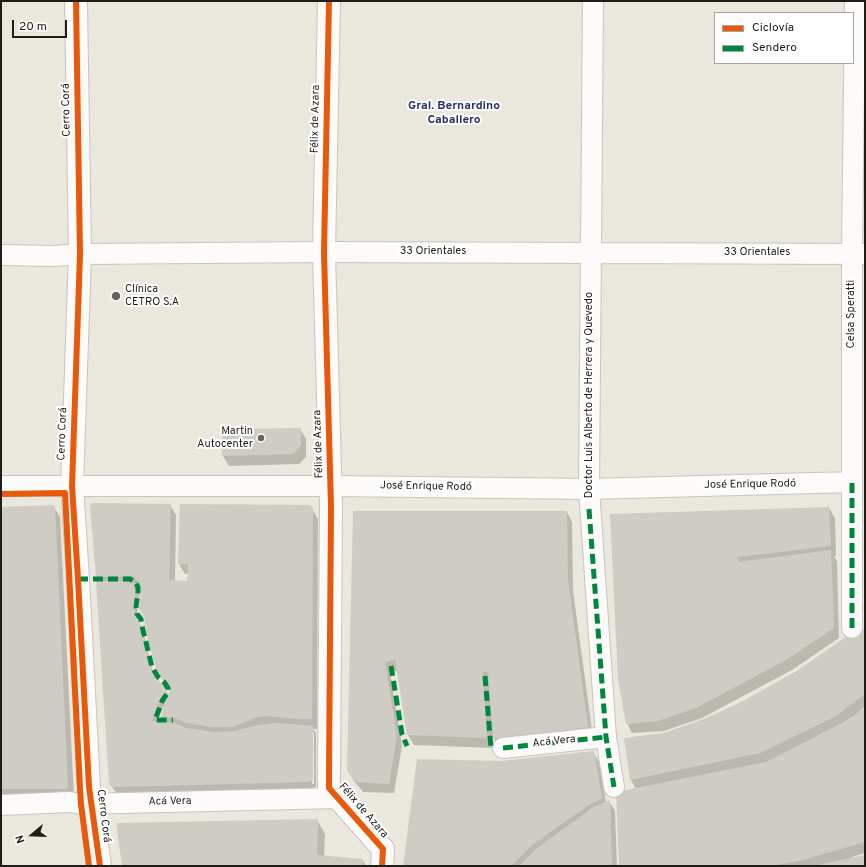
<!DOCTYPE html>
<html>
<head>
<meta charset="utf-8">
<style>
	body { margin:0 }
	#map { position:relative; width:866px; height:867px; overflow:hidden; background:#eae7dd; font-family:Overpass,sans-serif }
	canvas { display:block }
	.frame { position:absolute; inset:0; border:2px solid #201d16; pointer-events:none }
	.legend { position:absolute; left:714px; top:12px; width:140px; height:52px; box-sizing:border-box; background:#fff; border:1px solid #a6a5a2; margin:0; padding:5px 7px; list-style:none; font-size:12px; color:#201d16 }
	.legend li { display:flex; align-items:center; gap:8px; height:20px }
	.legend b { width:20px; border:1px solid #a6a5a2 }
	.north { position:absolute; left:12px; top:815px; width:40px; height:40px; -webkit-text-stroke:3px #fff; paint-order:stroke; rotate:251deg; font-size:11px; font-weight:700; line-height:16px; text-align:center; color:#201d16 }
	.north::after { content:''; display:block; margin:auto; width:14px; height:18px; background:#201d16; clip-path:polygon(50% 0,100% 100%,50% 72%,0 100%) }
	.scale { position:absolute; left:12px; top:20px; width:55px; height:18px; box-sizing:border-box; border:2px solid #201d16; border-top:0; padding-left:5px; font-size:12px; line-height:14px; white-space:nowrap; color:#201d16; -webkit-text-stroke:3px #fff; paint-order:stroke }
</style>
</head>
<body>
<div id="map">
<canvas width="866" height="867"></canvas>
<div class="frame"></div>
<ul class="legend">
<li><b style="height:5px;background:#e8590c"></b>Ciclovía</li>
<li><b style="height:5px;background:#00873e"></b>Sendero</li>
</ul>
<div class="north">N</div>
<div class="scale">20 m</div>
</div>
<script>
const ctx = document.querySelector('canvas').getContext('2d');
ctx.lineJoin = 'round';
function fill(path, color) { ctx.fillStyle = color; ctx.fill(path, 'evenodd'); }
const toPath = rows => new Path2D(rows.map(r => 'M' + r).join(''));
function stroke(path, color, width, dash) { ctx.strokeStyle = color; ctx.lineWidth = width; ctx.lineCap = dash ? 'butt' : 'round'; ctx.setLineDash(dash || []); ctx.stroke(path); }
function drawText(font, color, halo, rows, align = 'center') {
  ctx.font = font + ' Overpass,sans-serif'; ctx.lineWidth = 4; ctx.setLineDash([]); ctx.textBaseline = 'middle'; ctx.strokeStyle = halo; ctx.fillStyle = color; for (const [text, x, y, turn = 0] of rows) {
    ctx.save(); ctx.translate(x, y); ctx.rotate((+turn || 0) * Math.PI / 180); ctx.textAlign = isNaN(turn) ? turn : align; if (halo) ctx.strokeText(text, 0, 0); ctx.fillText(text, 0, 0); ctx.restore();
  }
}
fill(toPath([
	[300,429,306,439,306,457,299,464,229,466,223,456],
	[170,505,176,515,175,581,188,582,189,574,185,574,179,564,312,509,318,519,317,729,313,729,316,733,316,786,313,789,117,793,114,790,110,784,100,582,97,577],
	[134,586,140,586,141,587,159,673,165,684,171,689,169,699,168,694,164,687,154,676,142,628,139,622,137,613,139,596,140,596],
	[163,707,165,708,162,717,165,723,157,723],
	[312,732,314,732,314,784,312,784],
	[54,507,60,517,74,797,1,799,1,508],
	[829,508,835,518,836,556,834,556,837,561,839,638,792,670,702,718,664,731,632,733,627,723,611,515],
	[354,512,567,512,572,522,573,591,593,737,499,748,492,735,492,748,414,745,408,735,398,671,390,672,402,746,394,793,363,792,354,781,348,770],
	[865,631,865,707,860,711,861,712,865,710,865,853,852,857,852,859,865,856,865,866,620,866,636,789,631,780,625,739,664,734,705,720,741,703,795,673],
	[593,752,599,762,606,803,609,801,615,811,617,866,404,866,501,762],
	[317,820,325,834,324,857,363,860,366,866,123,866]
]), '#0003');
fill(toPath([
	[301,428,301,446,293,454,222,456,222,429],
	[92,503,171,504,169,580,187,581,188,564,178,564,180,504,310,505,313,508,312,719,298,719,265,716,254,718,233,727,212,727,186,723,174,718,161,717,165,702,169,694,170,688,168,683,158,674,148,641,144,617,139,609,141,589,139,582,133,576,96,577,90,506],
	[53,505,55,506,68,786,66,789,1,789,1,507],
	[829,507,831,546,738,557,738,562,831,550,834,628,786,660,696,708,658,721,626,724,618,679,610,514],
	[353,511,567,511,568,580,588,727,502,739,493,738,488,672,483,672,487,738,407,735,395,660,385,662,397,736,389,784,356,782,347,771],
	[96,581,130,581,134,583,136,587,134,606,136,616,139,620,151,668,155,677,165,687,166,691,160,701,152,721,174,723,186,728,215,732,235,731,258,725,277,723,313,726,313,779,309,782,113,787,109,784],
	[865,629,865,694,836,716,760,753,630,780,624,738,664,733,704,719,741,702,795,672,853,632],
	[865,708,865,842,799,861,771,866,619,866,616,792,766,762,844,722],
	[594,751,602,798,589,805,532,845,511,866,403,866,417,759,501,761],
	[610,800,612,866,519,866,536,849,592,808],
	[318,819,317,855,363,859,363,866,122,866,116,823],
	[865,855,865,866,817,866,817,865]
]), '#ceccc4');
const street = toPath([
	[593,1,589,489,606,737,614,787],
	[1,255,54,256,80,254,324,252,865,254],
	[1,486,331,486,589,489,852,482],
	[852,628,852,254,855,1],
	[503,748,606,737],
	[1,805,70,802,81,804,339,798]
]);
const secondary = toPath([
	[76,1,80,254,72,486,78,579,89,787,100,866],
	[329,1,324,252,331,507,329,772,329,788,383,849,382,866]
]);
stroke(street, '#c7c5bd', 22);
stroke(secondary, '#c7c5bd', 24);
stroke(street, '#fcfbfa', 20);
stroke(secondary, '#fcfbfa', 22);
stroke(toPath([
	[589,509,606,737,614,787],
	[78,579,130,579,135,582,138,587,138,592,136,607,137,614,141,619,142,626,152,667,158,677,164,682,168,688,168,692,162,701,155,720,173,720],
	[852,628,852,482],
	[391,666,402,734,407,746],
	[485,676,491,748],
	[503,748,606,737]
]), '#00873e', 5, [10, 5]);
stroke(toPath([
	[76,1,80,254,72,486,78,579,89,787,100,866],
	[329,1,324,252,331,507,329,772,329,788,383,849,382,866],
	[1,494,65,493,80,788,81,804,89,866]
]), '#e8590c', 6);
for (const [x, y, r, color] of [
	[116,296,5,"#67645c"],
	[261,438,4,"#67645c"]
]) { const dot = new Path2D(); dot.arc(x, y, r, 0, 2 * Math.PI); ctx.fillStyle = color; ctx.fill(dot); stroke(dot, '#fff', 1.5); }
drawText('11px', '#201d16', '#fff', [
	["Cerro Corá",67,110,-91],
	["Félix de Azara",316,119,-89],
	["33 Orientales",433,252],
	["33 Orientales",757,253],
	["Celsa Speratti",852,314,-90],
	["Doctor Luis Alberto de Herrera y Quevedo",590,395,-90],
	["Cerro Corá",63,434,-88],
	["Félix de Azara",319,444,-92],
	["José Enrique Rodó",750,485,-1],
	["José Enrique Rodó",426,487,1],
	["Acá Vera",554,742,-6],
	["Acá Vera",170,802,-1],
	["Félix de Azara",363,811,49],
	["Cerro Corá",103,816,83]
]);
drawText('11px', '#201d16', '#fff', [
	["Clínica",125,290],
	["CETRO S.A",125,303],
	["Martin",253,432,"right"],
	["Autocenter",253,445,"right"]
], 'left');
drawText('bold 12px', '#262e68', '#fff', [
	["Gral. Bernardino",454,107],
	["Caballero",454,121]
]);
</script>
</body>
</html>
